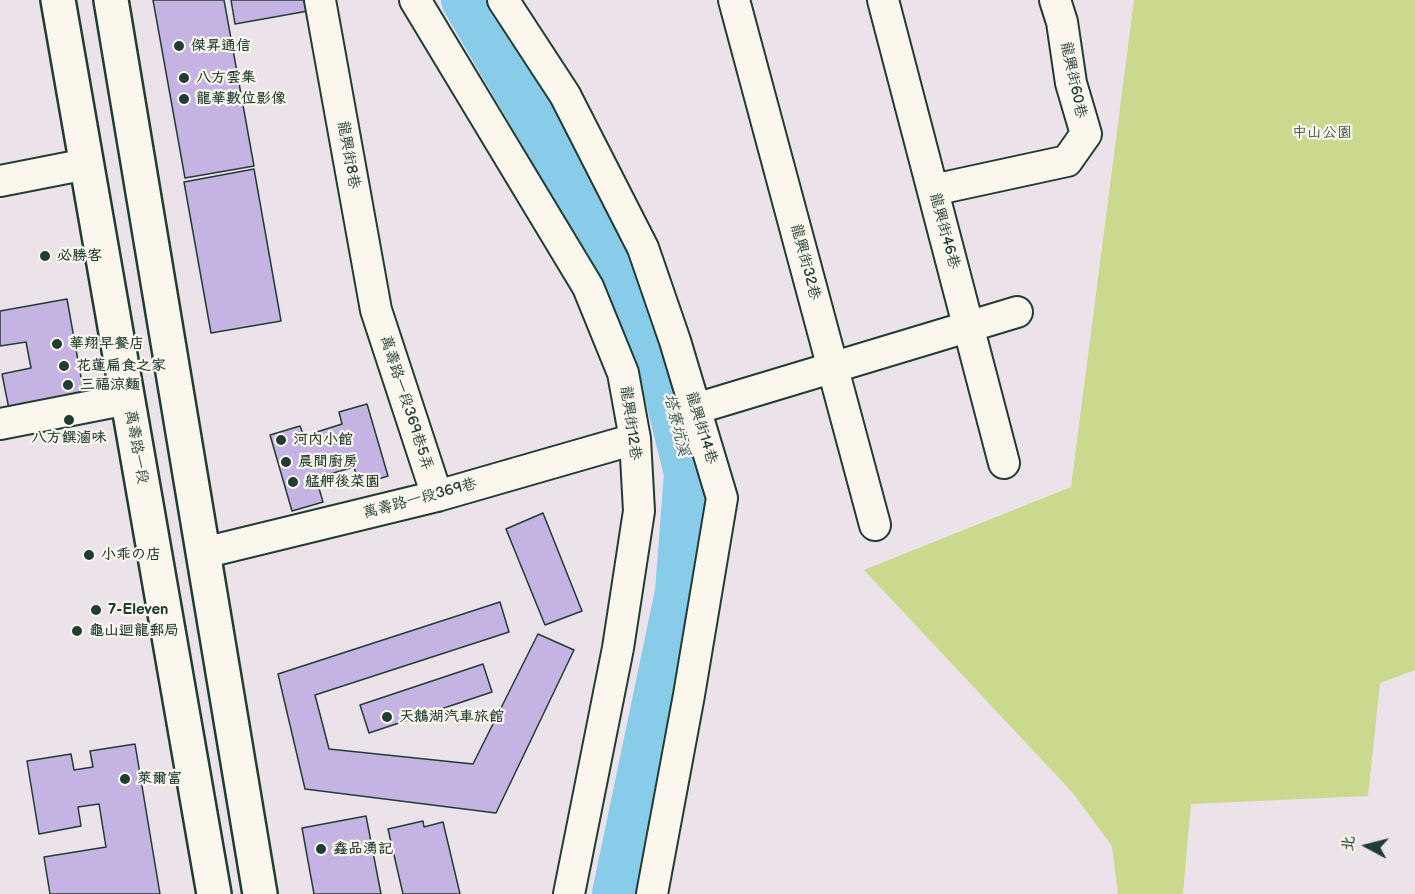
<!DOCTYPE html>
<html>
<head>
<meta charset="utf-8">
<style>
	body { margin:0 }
	#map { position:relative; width:1415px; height:894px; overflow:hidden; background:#ebe3e9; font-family:"Balsamiq Sans","LXGW WenKai TC",sans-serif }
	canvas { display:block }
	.north { position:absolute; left:1337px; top:816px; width:60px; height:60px; -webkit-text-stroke:4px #fbf7ec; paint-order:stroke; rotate:277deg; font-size:16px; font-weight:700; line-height:24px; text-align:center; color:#1f3d34 }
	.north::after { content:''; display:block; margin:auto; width:21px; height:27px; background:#1f3d34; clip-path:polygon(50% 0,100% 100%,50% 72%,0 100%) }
</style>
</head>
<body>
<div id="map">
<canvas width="1415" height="894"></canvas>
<div class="north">北</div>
</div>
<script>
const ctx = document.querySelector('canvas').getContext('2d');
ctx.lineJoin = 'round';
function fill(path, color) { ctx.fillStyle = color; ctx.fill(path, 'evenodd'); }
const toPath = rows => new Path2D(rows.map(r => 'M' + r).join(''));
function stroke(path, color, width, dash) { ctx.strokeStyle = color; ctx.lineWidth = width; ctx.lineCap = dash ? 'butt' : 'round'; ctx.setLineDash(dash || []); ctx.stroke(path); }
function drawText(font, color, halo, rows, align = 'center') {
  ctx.font = font + ' "Balsamiq Sans","LXGW WenKai TC","Klee One",sans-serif'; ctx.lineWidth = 4.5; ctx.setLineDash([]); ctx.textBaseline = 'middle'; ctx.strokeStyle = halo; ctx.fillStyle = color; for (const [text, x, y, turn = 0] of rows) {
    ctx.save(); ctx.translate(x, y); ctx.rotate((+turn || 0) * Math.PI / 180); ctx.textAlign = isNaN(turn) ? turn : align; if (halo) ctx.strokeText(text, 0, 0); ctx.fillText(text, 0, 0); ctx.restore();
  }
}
fill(toPath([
	[1134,0,1415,0,1415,670,1380,683,1368,796,1191,804,1183,894,1118,894,1112,846,1072,792,864,570,1071,487]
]), '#cad98d');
stroke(toPath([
	[465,0,583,202,658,352,688,473,679,592,616,894]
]), '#88ccea', 48);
const building = toPath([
	[153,0,224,0,254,166,185,178,153,0],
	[231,0,306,0,308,11,235,24,231,0],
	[254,169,281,321,211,333,184,182,254,169],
	[67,299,84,394,9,409,2,374,31,368,26,342,0,346,0,311,67,299],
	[367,404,388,476,359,485,354,467,316,478,323,502,292,511,270,435,300,426,304,436,342,424,339,412,367,404],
	[543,513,582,611,545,625,506,529,543,513],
	[500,602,509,632,315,695,329,749,473,764,538,634,574,650,496,813,305,789,278,674,500,602],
	[483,664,492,692,369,733,360,705,483,664],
	[135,744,160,894,50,894,44,857,106,847,99,804,78,807,81,826,39,834,27,761,71,754,74,770,93,767,90,751,135,744],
	[366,816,381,894,314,894,302,828,366,816],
	[423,821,424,827,443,822,460,894,403,894,388,829,423,821]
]);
fill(building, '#c5b3e3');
stroke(building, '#1f3d34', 1.5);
const minor = toPath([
	[320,0,376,310,437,496],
	[415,0,588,287,623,373,635,439,639,511,618,648,569,894],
	[503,0,565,95,643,248,675,341,722,498,689,695,652,894],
	[734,0,875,525],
	[883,0,1004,463],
	[0,181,87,164],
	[933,190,1067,161,1086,134,1071,83,1062,22,1055,0],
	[695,409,1017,312],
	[0,424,128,399],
	[203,553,437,496,635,439]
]);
const major = toPath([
	[58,0,214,894],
	[111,0,260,894]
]);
stroke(minor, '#1f3d34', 34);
stroke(major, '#1f3d34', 38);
stroke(minor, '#fbf7ec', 30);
stroke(major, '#fbf7ec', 33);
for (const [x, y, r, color] of [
	[179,46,6,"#1f3d34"],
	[184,78,6,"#1f3d34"],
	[184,99,6,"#1f3d34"],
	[45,256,6,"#1f3d34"],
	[57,344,6,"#1f3d34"],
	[64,366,6,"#1f3d34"],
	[68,385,6,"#1f3d34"],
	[69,420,6,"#1f3d34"],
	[281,440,6,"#1f3d34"],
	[286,462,6,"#1f3d34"],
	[293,482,6,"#1f3d34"],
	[89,555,6,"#1f3d34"],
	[96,610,6,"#1f3d34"],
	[77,631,6,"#1f3d34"],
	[387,717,6,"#1f3d34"],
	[125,779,6,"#1f3d34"],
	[321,849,6,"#1f3d34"]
]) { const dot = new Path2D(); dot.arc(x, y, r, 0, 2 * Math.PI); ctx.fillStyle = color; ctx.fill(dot); stroke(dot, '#fbf7ec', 2); }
drawText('bold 15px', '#1f3d34', '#fbf7ec', [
	["傑昇通信",191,46],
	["八方雲集",196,78],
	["龍華數位影像",196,99],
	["必勝客",57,256],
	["華翔早餐店",69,344],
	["花蓮扁食之家",76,366],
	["三福涼麵",80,385],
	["八方饌滷味",69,438,"center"],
	["河內小館",293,440],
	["晨間廚房",298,462],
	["艋舺後菜園",305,482],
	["小乖の店",101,555],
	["7-Eleven",108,610],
	["龜山迴龍郵局",89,631],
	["天鵝湖汽車旅館",399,717],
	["萊爾富",137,779],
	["鑫品湧記",333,849]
], 'left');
drawText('15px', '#1f3d34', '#fbf7ec', [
	["龍興街60巷",1073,80,78],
	["龍興街8巷",348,155,80],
	["龍興街46巷",944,231,75],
	["龍興街32巷",805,262,75],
	["萬壽路一段369巷5弄",406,403,72],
	["龍興街12巷",630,423,82],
	["龍興街14巷",701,428,73],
	["萬壽路一段",136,447,80],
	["萬壽路一段369巷",420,499,-15]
]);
drawText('15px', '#415c46', '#fbf7ec', [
	["中山公園",1322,133]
]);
drawText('italic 16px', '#345a58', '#fbf7ec', [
	["塔寮坑溪",676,425,76]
]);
</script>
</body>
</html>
